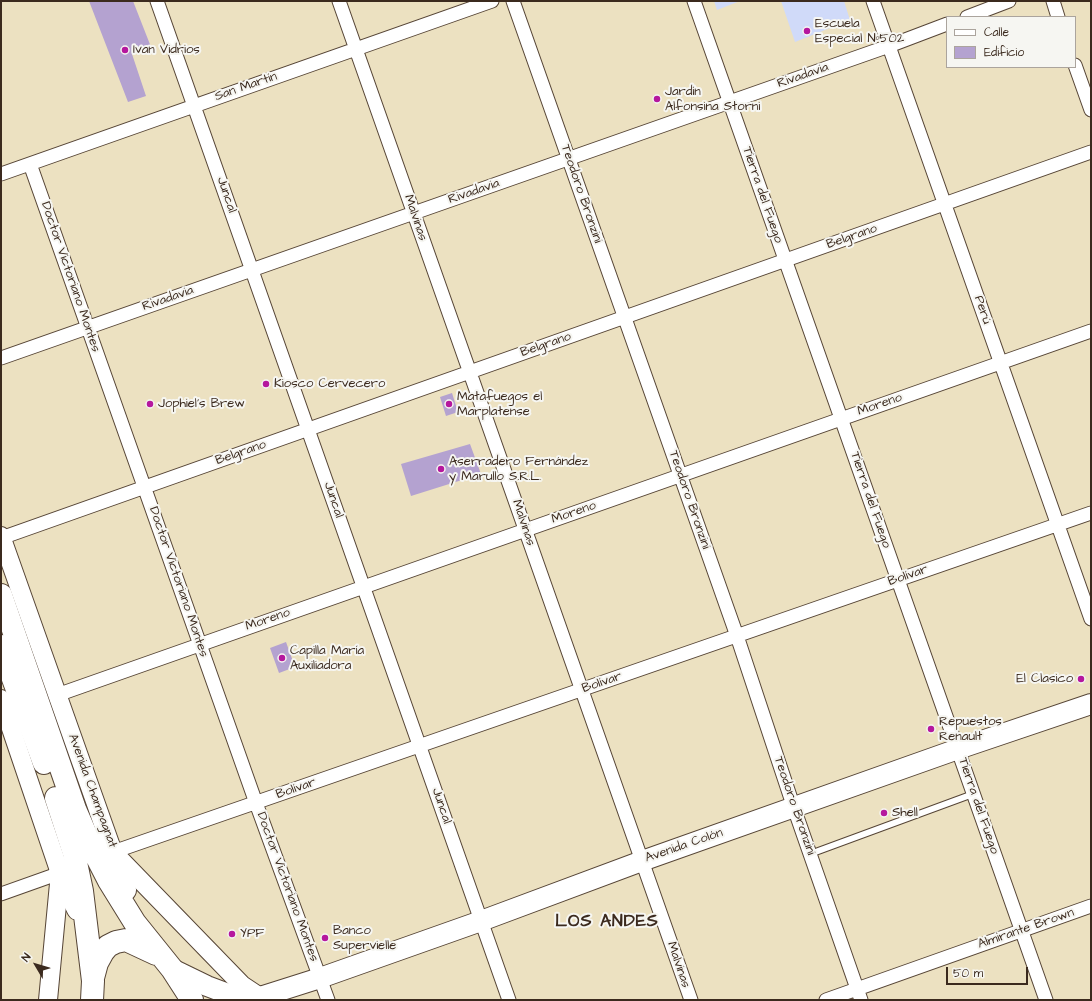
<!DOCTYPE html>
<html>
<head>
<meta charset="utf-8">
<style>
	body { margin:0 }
	#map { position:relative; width:1092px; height:1001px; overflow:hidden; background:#ece1c1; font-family:"Architects Daughter",sans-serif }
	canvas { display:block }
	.frame { position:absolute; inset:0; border:2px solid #3b2a1e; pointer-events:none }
	.legend { position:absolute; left:946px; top:16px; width:130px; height:52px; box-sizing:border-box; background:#f6f6f2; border:1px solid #aba49d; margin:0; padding:5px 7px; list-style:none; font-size:12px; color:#3b2a1e }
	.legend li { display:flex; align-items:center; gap:8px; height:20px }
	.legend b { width:20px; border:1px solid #aba49d }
	.north { position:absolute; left:16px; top:945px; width:40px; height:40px; -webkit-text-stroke:3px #f6f6f2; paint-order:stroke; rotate:308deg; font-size:11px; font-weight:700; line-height:16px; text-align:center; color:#3b2a1e }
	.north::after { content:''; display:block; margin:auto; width:14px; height:18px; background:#3b2a1e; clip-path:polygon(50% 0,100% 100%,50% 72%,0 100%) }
	.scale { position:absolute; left:946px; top:967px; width:82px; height:18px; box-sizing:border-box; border:2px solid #3b2a1e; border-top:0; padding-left:5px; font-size:12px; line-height:14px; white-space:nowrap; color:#3b2a1e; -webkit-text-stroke:3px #f6f6f2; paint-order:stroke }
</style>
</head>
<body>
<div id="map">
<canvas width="1092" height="1001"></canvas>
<div class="frame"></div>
<ul class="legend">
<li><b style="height:5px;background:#fff"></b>Calle</li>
<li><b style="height:11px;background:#b4a2d0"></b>Edificio</li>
</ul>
<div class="north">N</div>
<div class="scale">50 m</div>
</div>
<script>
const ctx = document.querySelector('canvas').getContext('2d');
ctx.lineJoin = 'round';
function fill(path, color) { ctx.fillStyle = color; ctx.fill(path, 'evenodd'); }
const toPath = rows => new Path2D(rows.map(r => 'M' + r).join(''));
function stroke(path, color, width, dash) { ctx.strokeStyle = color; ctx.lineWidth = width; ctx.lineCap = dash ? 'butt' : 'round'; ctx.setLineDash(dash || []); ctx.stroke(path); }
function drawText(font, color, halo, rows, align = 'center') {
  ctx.font = font + ' "Architects Daughter",sans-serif'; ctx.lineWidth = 4; ctx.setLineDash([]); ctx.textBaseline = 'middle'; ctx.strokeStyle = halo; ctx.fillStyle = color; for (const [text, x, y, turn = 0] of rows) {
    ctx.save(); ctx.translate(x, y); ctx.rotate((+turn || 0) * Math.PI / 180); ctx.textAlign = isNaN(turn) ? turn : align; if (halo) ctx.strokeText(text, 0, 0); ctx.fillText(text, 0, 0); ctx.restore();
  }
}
fill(toPath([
	[714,1,740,1,717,10],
	[781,1,844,1,850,20,795,42]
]), '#d0daf9');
fill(toPath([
	[89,1,133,1,151,47,132,54,146,96,128,102],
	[452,393,458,412,446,416,440,397],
	[470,444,481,474,411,496,401,464],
	[286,642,295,667,279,673,270,648]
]), '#b4a2d0');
const lane = toPath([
	[810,854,973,794]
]);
const street = toPath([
	[157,1,509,1000],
	[339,1,691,1000],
	[513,1,737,636,794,808,861,1000],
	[694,1,1046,1000],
	[873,1,1091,619],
	[1053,1,1058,17],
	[967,17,1009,1],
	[1075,65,1091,110],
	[30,164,256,803,328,1000],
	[1,174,492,1],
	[1,358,889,46,947,24],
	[1,538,1091,152],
	[57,695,1091,331],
	[113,852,1091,513],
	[1,894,60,873],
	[826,1000,1091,906]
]);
const secondary = toPath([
	[1,536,113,852,242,985,260,997],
	[1,699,60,873,48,1000]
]);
const primary = toPath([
	[172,969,207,986,231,995,260,997,320,978,481,921,642,861,958,749,1091,704]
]);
const highway = toPath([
	[1,595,75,809,91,846,109,881,135,923,172,969,192,1000],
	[1,646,44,763],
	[56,798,74,853,82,891,93,981,92,1000],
	[113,852,125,890],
	[60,873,78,909],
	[93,978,97,963,103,952,108,946,116,942,126,940,156,954]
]);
stroke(lane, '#564536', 8);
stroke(street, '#564536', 15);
stroke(secondary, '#564536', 20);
stroke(primary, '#564536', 22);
stroke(highway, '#564536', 24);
stroke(lane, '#fff', 6);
stroke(street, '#fff', 13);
stroke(secondary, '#fff', 18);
stroke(primary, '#fff', 20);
stroke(highway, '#fff', 22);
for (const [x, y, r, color] of [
	[807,31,4,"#b5179e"],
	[125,50,4,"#b5179e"],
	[657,99,4,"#b5179e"],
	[266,384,4,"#b5179e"],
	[150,404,4,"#b5179e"],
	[449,404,4,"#b5179e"],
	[441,469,4,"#b5179e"],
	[282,658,4,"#b5179e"],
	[1081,679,4,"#b5179e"],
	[931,729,4,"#b5179e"],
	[884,813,4,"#b5179e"],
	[232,934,4,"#b5179e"],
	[325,938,4,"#b5179e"]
]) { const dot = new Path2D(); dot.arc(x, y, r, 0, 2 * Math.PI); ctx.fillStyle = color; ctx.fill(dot); stroke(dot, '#f6f6f2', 1.5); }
drawText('13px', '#3b2a1e', '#f6f6f2', [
	["Escuela",815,24],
	["Especial Nº502",815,39],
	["Ivan Vidrios",133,50],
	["Jardín",665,92],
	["Alfonsina Storni",665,107],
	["Kiosco Cervecero",274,384],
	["Matafuegos el",457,397],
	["Marplatense",457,412],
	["Jophiel's Brew",158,404],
	["Aserradero Fernández",449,462],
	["y Marullo S.R.L.",449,477],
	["Capilla María",290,651],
	["Auxiliadora",290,666],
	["El Clasico",1073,679,"right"],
	["Repuestos",939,722],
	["Renault",939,737],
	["Shell",892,813],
	["Banco",333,931],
	["Supervielle",333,946],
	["YPF",240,934]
], 'left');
drawText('13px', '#3b2a1e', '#f6f6f2', [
	["Rivadavia",803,76,-19],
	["San Martín",246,87,-19],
	["Rivadavia",474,192,-19],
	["Teodoro Bronzini",581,194,71],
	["Juncal",226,195,71],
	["Tierra del Fuego",762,195,71],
	["Malvinas",415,218,71],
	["Belgrano",852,237,-19],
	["Doctor Victoriano Montes",70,277,71],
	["Rivadavia",168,299,-19],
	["Perú",982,310,71],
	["Belgrano",546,345,-19],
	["Moreno",880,405,-19],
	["Belgrano",241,453,-19],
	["Juncal",333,500,71],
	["Teodoro Bronzini",689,500,71],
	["Tierra del Fuego",870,500,71],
	["Moreno",574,513,-19],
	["Malvinas",523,523,71],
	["Bolívar",908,576,-19],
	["Doctor Victoriano Montes",178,582,71],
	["Moreno",268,620,-19],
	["Bolívar",602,683,-19],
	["Bolívar",296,789,-19],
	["Avenida Champagnat",92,791,70],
	["Juncal",441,806,71],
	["Teodoro Bronzini",794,806,71],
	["Tierra del Fuego",978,806,71],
	["Avenida Colón",684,846,-19],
	["Doctor Victoriano Montes",287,887,70],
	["Almirante Brown",1026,929,-19],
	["Malvinas",678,965,71]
]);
ctx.letterSpacing = '1px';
drawText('bold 17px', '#3b2a1e', '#f6f6f2', [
	["LOS ANDES",607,922]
]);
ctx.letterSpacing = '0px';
</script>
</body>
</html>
